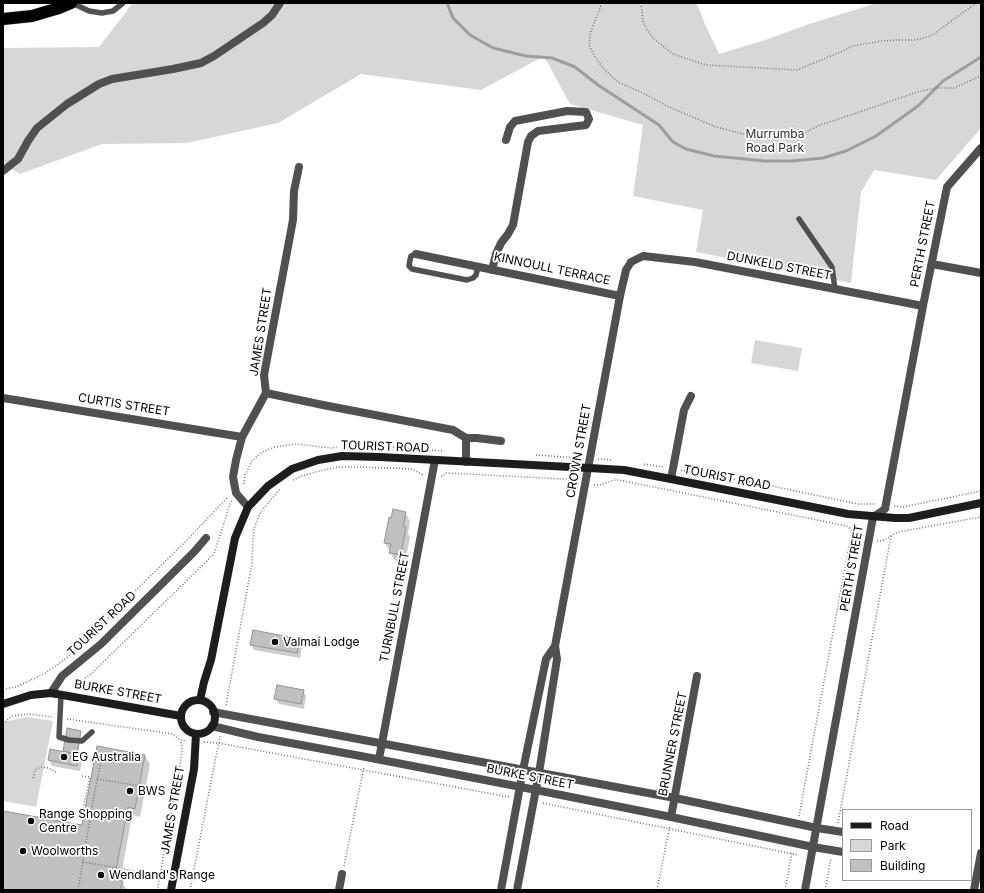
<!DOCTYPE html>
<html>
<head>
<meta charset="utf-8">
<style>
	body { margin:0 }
	#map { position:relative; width:984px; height:893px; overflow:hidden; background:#fff; font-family:Inter,sans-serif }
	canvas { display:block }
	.frame { position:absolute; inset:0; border:4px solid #000; pointer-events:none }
	.legend { position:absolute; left:842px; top:809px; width:130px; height:72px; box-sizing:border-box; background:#fff; border:1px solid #999; margin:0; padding:5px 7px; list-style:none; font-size:12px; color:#000 }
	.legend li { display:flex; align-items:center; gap:8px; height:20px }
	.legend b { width:20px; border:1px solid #999 }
</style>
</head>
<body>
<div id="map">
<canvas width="984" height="893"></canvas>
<div class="frame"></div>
<ul class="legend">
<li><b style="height:5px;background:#1d1d1d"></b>Road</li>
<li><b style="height:11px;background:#d7d7d7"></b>Park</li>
<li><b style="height:11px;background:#c0c0c0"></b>Building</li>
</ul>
</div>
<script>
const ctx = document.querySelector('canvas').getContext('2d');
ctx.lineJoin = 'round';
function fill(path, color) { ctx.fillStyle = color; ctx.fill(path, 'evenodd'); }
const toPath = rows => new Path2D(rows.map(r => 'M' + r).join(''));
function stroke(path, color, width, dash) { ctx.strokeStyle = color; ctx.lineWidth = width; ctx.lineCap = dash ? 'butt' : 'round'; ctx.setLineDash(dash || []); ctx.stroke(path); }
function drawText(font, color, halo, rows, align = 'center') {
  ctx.font = font + ' Inter,sans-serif'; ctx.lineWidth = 3.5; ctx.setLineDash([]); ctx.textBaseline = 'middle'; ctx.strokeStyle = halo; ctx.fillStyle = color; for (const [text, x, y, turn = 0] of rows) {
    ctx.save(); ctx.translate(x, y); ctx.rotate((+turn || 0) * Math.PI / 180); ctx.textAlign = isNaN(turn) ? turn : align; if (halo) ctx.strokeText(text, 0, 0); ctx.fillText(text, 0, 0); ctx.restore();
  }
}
fill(toPath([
	[132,3,697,3,704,22,719,54,768,39,809,24,877,3,981,3,981,128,936,180,874,170,861,192,851,283,696,252,703,210,633,196,643,125,570,104,544,56,481,90,361,74,278,123,187,143,102,144,20,174,3,163,3,48,99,47,126,12],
	[755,340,802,348,798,371,751,363],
	[27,717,53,721,36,807,3,801,3,722]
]), '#d7d7d7');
fill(toPath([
	[405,513,410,521,408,533,410,537,405,563,395,561,385,543,392,519],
	[299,640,302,646,300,658,254,650,251,644],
	[303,691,306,696,304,709,279,704,276,699],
	[68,729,80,732,81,734,78,755,82,761,80,771,52,766,49,760,51,750,64,752],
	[145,756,150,764,140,817,132,815,120,882,122,882,127,890,3,890,3,812,82,826]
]), '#0003');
stroke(toPath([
	[447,3,453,18,470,35,493,48,526,56,552,58,575,67,598,85,659,125,673,142,686,149,714,156,765,161,792,161,823,158,846,151,876,136,918,106,943,81,981,57]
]), '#9e9e9e', 3);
const building = toPath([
	[393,509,406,512,403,527,406,527,401,555,389,553,391,544,384,543,389,517,391,518,393,509],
	[253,630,300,639,297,653,250,645,253,630],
	[277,685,304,690,301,704,274,699,277,685],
	[67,728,81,731,77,754,63,751,67,728],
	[97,746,145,755,135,809,128,807,114,880,123,881,120,890,3,890,3,811,82,825,97,746],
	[50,749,79,755,77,766,48,760,50,749]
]);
fill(building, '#c0c0c0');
stroke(building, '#949494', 1);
const highway = toPath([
	[3,19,32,16,59,8,71,3]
]);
stroke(highway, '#dbdbdb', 13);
stroke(toPath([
	[602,3,590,34,589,45,595,57,604,69,618,82,645,94,667,106,716,127,743,134,768,138,791,138,806,132,820,125,848,116,917,92,936,88,954,88,981,76],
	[641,3,643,21,647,30,654,39,673,54,706,65,797,70,843,51,852,46,882,41,897,40,915,40,931,36,972,6,978,3],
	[348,446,389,447,444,451],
	[536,455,580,458],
	[598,459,612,460],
	[644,464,664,467],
	[681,470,767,485,858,504,876,504],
	[441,476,443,476,446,473,449,473,563,479,566,479,572,483,576,484],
	[293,480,305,475,323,470,339,467,359,467,412,469,418,472,423,475],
	[244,484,245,475,252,461,262,452,275,447,296,444,331,448,337,447],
	[594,485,599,485,614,480,619,480,847,526,860,537],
	[894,506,903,507,981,491],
	[877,541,882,541,891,536,898,532,981,517],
	[73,687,92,673,214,554,230,504,232,501],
	[3,689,16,687,44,674,68,657,187,540,228,497],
	[226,705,252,563,253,542,254,529,259,515,264,508,280,489],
	[67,719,173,734,180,740,186,741],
	[3,724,6,721,12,716,28,714,52,717],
	[204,742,218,743,509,797],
	[82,776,90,777,82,814,91,815],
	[33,778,35,770,41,767,48,768,56,772],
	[97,779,152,788],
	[543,803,798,855],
	[799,816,852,530],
	[838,823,891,536],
	[83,862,135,871],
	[344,866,364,766],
	[78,890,93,801,101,761],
	[156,890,158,887,174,797,178,779,182,752,182,746,180,740],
	[190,890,220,736],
	[657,890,670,825],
	[785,890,792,853],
	[825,890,831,858]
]), '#727272', 1.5, [1, 2]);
stroke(toPath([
	[72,3,89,11,102,13,113,11,123,3],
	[799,219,832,267,835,289],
	[416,254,411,256,410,260,409,266,412,269,467,280,473,278,476,275,478,267],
	[61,695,59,737,69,740,82,741,92,732]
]), '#505050', 5.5);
stroke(toPath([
	[3,171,18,159,28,141,37,128,67,104,99,84,112,79,173,69,201,63,214,56,263,23,272,15,280,3],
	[416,254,620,296],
	[932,264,981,273],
	[492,270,496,254,501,243,508,234,513,225,528,142,531,136,538,131,586,125,589,119,586,112,567,111,515,121,510,127,506,140],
	[266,393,323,405,453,430,466,438,466,462],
	[3,398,242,437],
	[466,438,477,438,501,441],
	[671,479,684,410,691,396],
	[248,507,236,493,233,477,236,460,242,437,266,393,264,375,293,220,294,191,299,167],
	[51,693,62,676,101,644,194,552,206,538],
	[213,712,675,798,817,828,843,832],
	[212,726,258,737,366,757,521,787,671,817,813,847,843,852],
	[379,759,435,460],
	[671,817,697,676],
	[339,890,342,874],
	[501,890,523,770,546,659,555,646],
	[517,890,539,773,557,659,555,646,620,296,626,270,631,262,643,256,695,262,923,306],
	[805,890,873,517,885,509,923,306,947,187,981,148],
	[974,890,981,853]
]), '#505050', 8);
stroke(toPath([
	[200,700,204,682,211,660,235,538,248,507,268,486,292,469,318,460,342,456,380,457,589,468,624,470,671,479,848,514,895,518,909,518,981,503],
	'181 717a17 17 0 1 1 34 0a17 17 0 1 1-34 0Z',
	[3,704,31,695,51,693,181,716],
	[171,890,194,769,196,734]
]), '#1d1d1d', 8);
stroke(highway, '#000', 12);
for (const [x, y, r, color] of [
	[275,642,4,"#000"],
	[64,757,4,"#000"],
	[130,791,4,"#000"],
	[31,821,4,"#000"],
	[23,851,4,"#000"],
	[101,875,4,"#000"]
]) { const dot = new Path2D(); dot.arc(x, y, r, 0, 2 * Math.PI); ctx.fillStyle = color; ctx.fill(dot); stroke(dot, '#fff', 1.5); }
drawText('12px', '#2e2e2e', '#fff', [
	["Murrumba",775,134],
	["Road Park",775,148]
]);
drawText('12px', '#000', '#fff', [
	["PERTH STREET",923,244,-79],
	["DUNKELD STREET",779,266,11],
	["KINNOULL TERRACE",552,269,12],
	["JAMES STREET",261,332,-81],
	["CURTIS STREET",124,405,9],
	["TOURIST ROAD",385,447,2],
	["CROWN STREET",579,451,-80],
	["TOURIST ROAD",727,478,11],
	["PERTH STREET",852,568,-80],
	["TURNBULL STREET",395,607,-79],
	["TOURIST ROAD",102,624,-43],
	["BURKE STREET",118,692,10],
	["BRUNNER STREET",673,744,-79],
	["BURKE STREET",530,777,11],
	["JAMES STREET",173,810,-80]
]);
drawText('12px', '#000', '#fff', [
	["Valmai Lodge",283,642],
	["EG Australia",72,757],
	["BWS",138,791],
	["Range Shopping",39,814],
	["Centre",39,828],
	["Woolworths",31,851],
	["Wendland's Range",109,875]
], 'left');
</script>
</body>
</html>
